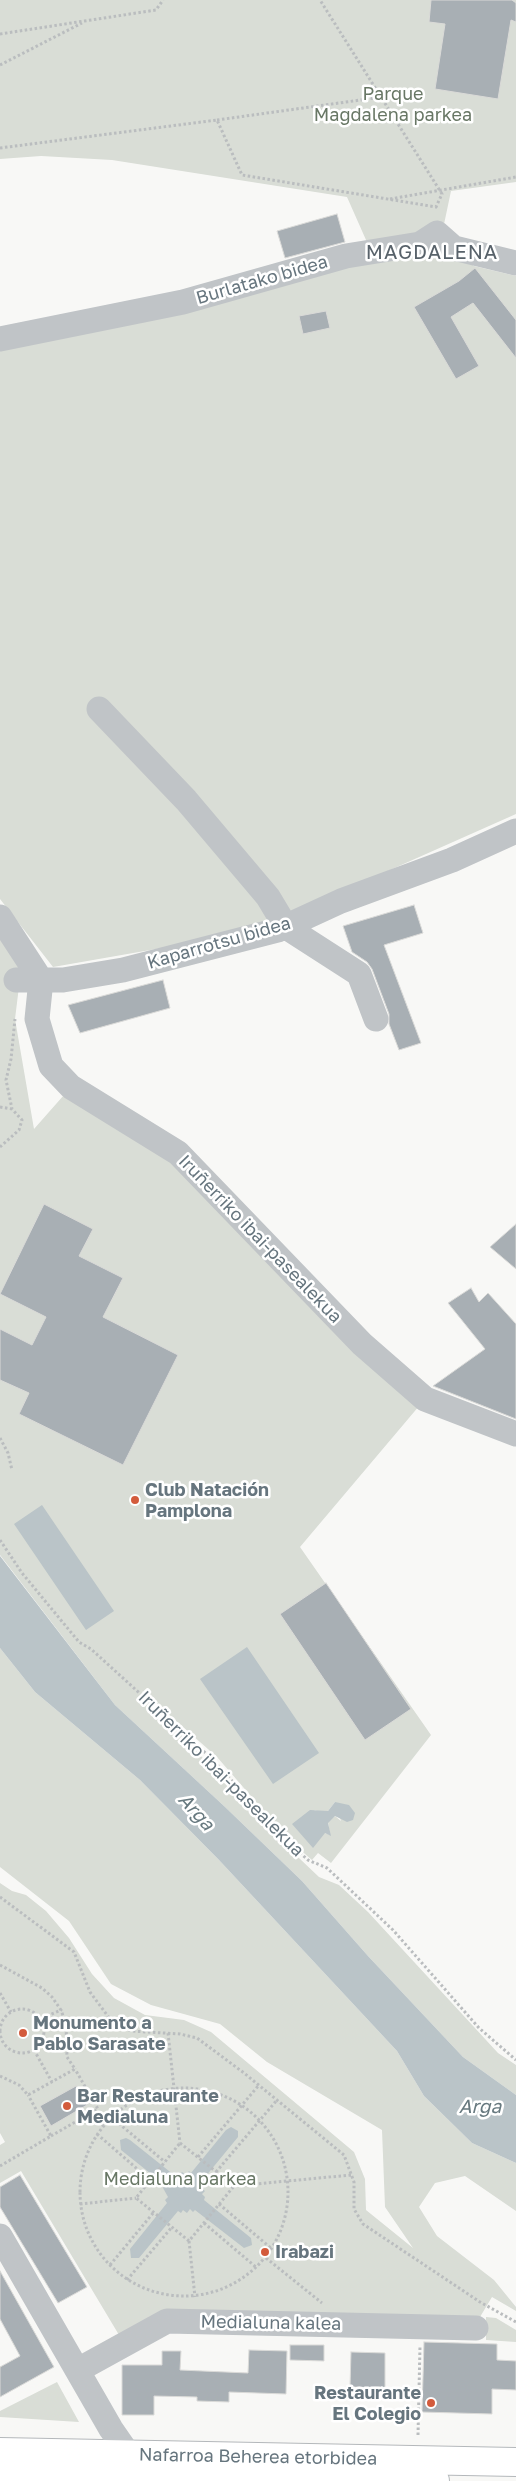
<!DOCTYPE html>
<html>
<head>
<meta charset="utf-8">
<style>
	body { margin:0 }
	canvas { display:block; background:#f8f8f6 }
</style>
</head>
<body>
<canvas width="516" height="2481"></canvas>
<script>
const ctx = document.querySelector('canvas').getContext('2d');
ctx.lineJoin = 'round';
function fill(path, color) { ctx.fillStyle = color; ctx.fill(path, 'evenodd'); }
const toPath = rows => new Path2D(rows.map(r => 'M' + r).join(''));
function stroke(path, color, width, dash) { ctx.strokeStyle = color; ctx.lineWidth = width; ctx.lineCap = dash ? 'butt' : 'round'; ctx.setLineDash(dash || []); ctx.stroke(path); }
function drawText(font, color, halo, rows, align = 'center') {
  ctx.font = font + ' "Golos Text",sans-serif'; ctx.lineWidth = 5; ctx.setLineDash([]); ctx.textBaseline = 'middle'; ctx.strokeStyle = halo; ctx.fillStyle = color; for (const [text, x, y, turn = 0] of rows) {
    ctx.save(); ctx.translate(x, y); ctx.rotate((+turn || 0) * Math.PI / 180); ctx.textAlign = isNaN(turn) ? turn : align; if (halo) ctx.strokeText(text, 0, 0); ctx.fillText(text, 0, 0); ctx.restore();
  }
}
fill(toPath([
	[0,0,516,0,516,182,451,191,443,229,446,241,474,266,516,276,516,814,327,898,219,938,53,967,0,899,0,347,370,249,347,197,112,160,41,156,0,159],
	[0,924,22,962,15,1019,34,1129,71,1087,178,1153,425,1399,300,1547,431,1735,331,1863,318,1853,312,1860,289,1840,217,1757,141,1690,260,1821,319,1877,339,1885,368,1912,498,2053,516,2065,516,2095,463,2057,368,1956,302,1881,224,1806,115,1705,0,1555],
	[335,1802,341,1821,335,1816,328,1822,330,1835,325,1833,314,1810,321,1812,328,1811],
	[0,1648,35,1692,140,1780,219,1860,397,2051,424,2096,472,2143,516,2163,516,2211,465,2176,435,2183,419,2207,437,2236,494,2280,516,2307,516,2311,492,2297,480,2317,119,2335,21,2171,0,2183,0,2145,5,2142,0,2133,0,1883,12,1891,26,1895,46,1911,69,1938,92,1974,114,1998,145,2015,184,2020,211,2032,354,2152,365,2179,366,2210,413,2248,385,2207,382,2130,267,2062,220,2024,151,2005,111,1984,69,1921,0,1867],
	[486,2317,496,2318,516,2330,516,2342,486,2340],
	[57,2382,79,2422,0,2417,0,2411]
]), '#d9ddd6');
fill(toPath([
	[42,1505,114,1611,86,1630,14,1524],
	[0,1556,115,1705,224,1806,302,1881,368,1956,463,2057,516,2095,516,2163,472,2143,424,2096,397,2051,219,1860,140,1780,35,1692,0,1648],
	[247,1647,319,1753,273,1784,200,1679],
	[335,1802,349,1805,355,1813,353,1820,347,1822,335,1816,328,1823,331,1836,325,1833,313,1848,292,1824,310,1810,328,1811],
	[231,2127,238,2131,238,2137,201,2182,204,2185,201,2188,205,2191,202,2194,205,2197,204,2200,251,2238,252,2245,244,2248,195,2210,193,2212,190,2209,187,2213,183,2210,181,2213,178,2211,139,2258,131,2258,130,2249,167,2203,165,2200,168,2197,163,2188,165,2185,121,2150,120,2140,126,2138,130,2140,174,2175,176,2173,179,2175,182,2172,186,2175,189,2171,191,2173,226,2130]
]), '#bac4c8');
const building = toPath([
	[431,0,512,0,516,3,516,22,511,20,498,99,435,89,445,24,429,22,431,0],
	[337,214,345,242,285,258,277,231,337,214],
	[475,268,516,320,516,358,473,303,451,317,479,366,456,379,414,307,459,281,475,268],
	[326,311,330,328,303,334,299,316,326,311],
	[414,905,423,933,384,945,421,1043,399,1050,389,1024,389,1014,372,969,367,962,352,952,343,926,414,905],
	[163,980,170,1008,80,1033,68,1005,163,980],
	[44,1204,93,1229,79,1256,123,1278,103,1317,178,1355,123,1465,19,1414,29,1393,0,1380,0,1329,32,1345,46,1317,0,1294,44,1204],
	[516,1224,516,1269,490,1247,516,1224],
	[471,1288,479,1302,488,1293,516,1324,516,1419,433,1386,485,1349,448,1303,471,1288],
	[326,1583,411,1709,365,1740,280,1614,326,1583],
	[76,2086,87,2105,51,2126,40,2106,76,2086],
	[20,2175,87,2287,58,2303,0,2207,0,2187,20,2175],
	[0,2271,54,2367,0,2397,0,2367,20,2356,0,2319,0,2271],
	[424,2342,497,2344,497,2360,516,2361,516,2390,492,2389,492,2414,422,2412,424,2342],
	[290,2345,324,2345,324,2361,290,2360,290,2345],
	[249,2350,287,2351,286,2394,229,2392,229,2402,197,2401,197,2397,154,2396,154,2415,122,2415,122,2365,162,2365,162,2351,181,2351,180,2370,248,2373,249,2350],
	[351,2352,385,2353,385,2388,350,2387,351,2352]
]);
fill(building, '#a8afb4');
stroke(building, '#dadad8', 1);
const major = toPath([
	[0,2452,516,2462],
	[0,2471,435,2481]
]);
stroke(major, '#b4b8bb', 30);
stroke(toPath([
	[0,34,156,10,163,0],
	[0,65,82,23],
	[217,120,382,97],
	[0,148,217,120,242,175,436,207,442,194,320,0],
	[390,199,516,177],
	[0,1107,12,1109],
	[0,1147,19,1130,22,1120,12,1109,6,1080,11,1059,15,1019],
	[0,1438,8,1453,12,1470],
	[0,1540,22,1573,79,1642,91,1649,212,1759,290,1844,308,1860,327,1868,393,1930,479,2028,516,2060],
	[0,1897,74,1952,90,1992,110,2019,131,2031,180,2034,197,2038,244,2073,344,2155,354,2182,354,2209,363,2224,480,2302,516,2322],
	[0,1965,42,1988,52,1997,61,2010,40,2019],
	[0,1993,11,2012],
	'0 2031a22 22 0 1 1 44 0a22 22 0 1 1-44 0Z',
	[168,2033,180,2143],
	[34,2050,52,2082],
	[0,2076,19,2085,28,2095,75,2069,67,2057,66,2024,61,2010],
	'80 2192a104 104 0 1 1 208 0a104 104 0 1 1-208 0Z',
	[91,2113,103,2125],
	[111,2117,165,2162],
	[97,2134,150,2180],
	[51,2136,98,2109,75,2069],
	[180,2143,234,2186,189,2241,136,2198,180,2143],
	[198,2157,259,2085],
	[0,2166,51,2136,28,2095],
	[216,2172,277,2100],
	[234,2186,351,2175],
	[80,2204,136,2198],
	[219,2204,272,2249],
	[204,2223,257,2268],
	[189,2241,195,2297],
	[266,2258,322,2303],
	[110,2265,154,2212],
	[127,2280,172,2227],
	[418,2435,420,2346]
]), '#babdbf', 3, [2.5, 2.5]);
stroke(toPath([
	[0,339,183,302,346,256,420,244,437,233,454,248,516,263],
	[99,709,186,800,268,897,286,927,359,974,376,1019],
	[0,917,41,980],
	[16,980,63,980,123,970,278,930,341,901,452,860,516,831],
	[41,980,37,1019,51,1066,71,1087,178,1153,362,1344,425,1399,516,1434],
	[0,2236,111,2429,138,2468],
	[78,2370,167,2321,476,2328]
]), '#c0c4c7', 25);
stroke(major, '#fff', 28);
for (const [x, y, r, color] of [
	[135,1500,5,"#d35b3c"],
	[23,2033,5,"#d35b3c"],
	[67,2106,5,"#d35b3c"],
	[265,2252,5,"#d35b3c"],
	[431,2403,5,"#d35b3c"]
]) { const dot = new Path2D(); dot.arc(x, y, r, 0, 2 * Math.PI); ctx.fillStyle = color; ctx.fill(dot); stroke(dot, '#fff', 2); }
drawText('18px', '#687765', '#fff', [
	["Parque",393,94],
	["Magdalena parkea",393,115],
	["Medialuna parkea",180,2179]
]);
drawText('18px', '#66757e', '#fff', [
	["Burlatako bidea",262,280,-16],
	["Kaparrotsu bidea",219,943,-16],
	["Iruñerriko ibai-pasealekua",260,1239,46],
	["Iruñerriko ibai-pasealekua",221,1774,45],
	["Medialuna kalea",271,2323,1],
	["Nafarroa Beherea etorbidea",258,2457,1]
]);
drawText('bold 18px', '#66757e', '#fff', [
	["Club Natación",145,1490],
	["Pamplona",145,1511],
	["Monumento a",33,2023],
	["Pablo Sarasate",33,2044],
	["Bar Restaurante",77,2096],
	["Medialuna",77,2117],
	["Irabazi",275,2252],
	["Restaurante",421,2393,"right"],
	["El Colegio",421,2414,"right"]
], 'left');
drawText('italic 19px', '#67797f', '#fff', [
	["Arga",196,1812,48],
	["Arga",480,2107]
]);
ctx.letterSpacing = '1px';
drawText('20px', '#58626a', '#fff', [
	["MAGDALENA",432,253]
]);
ctx.letterSpacing = '0px';
</script>
</body>
</html>
